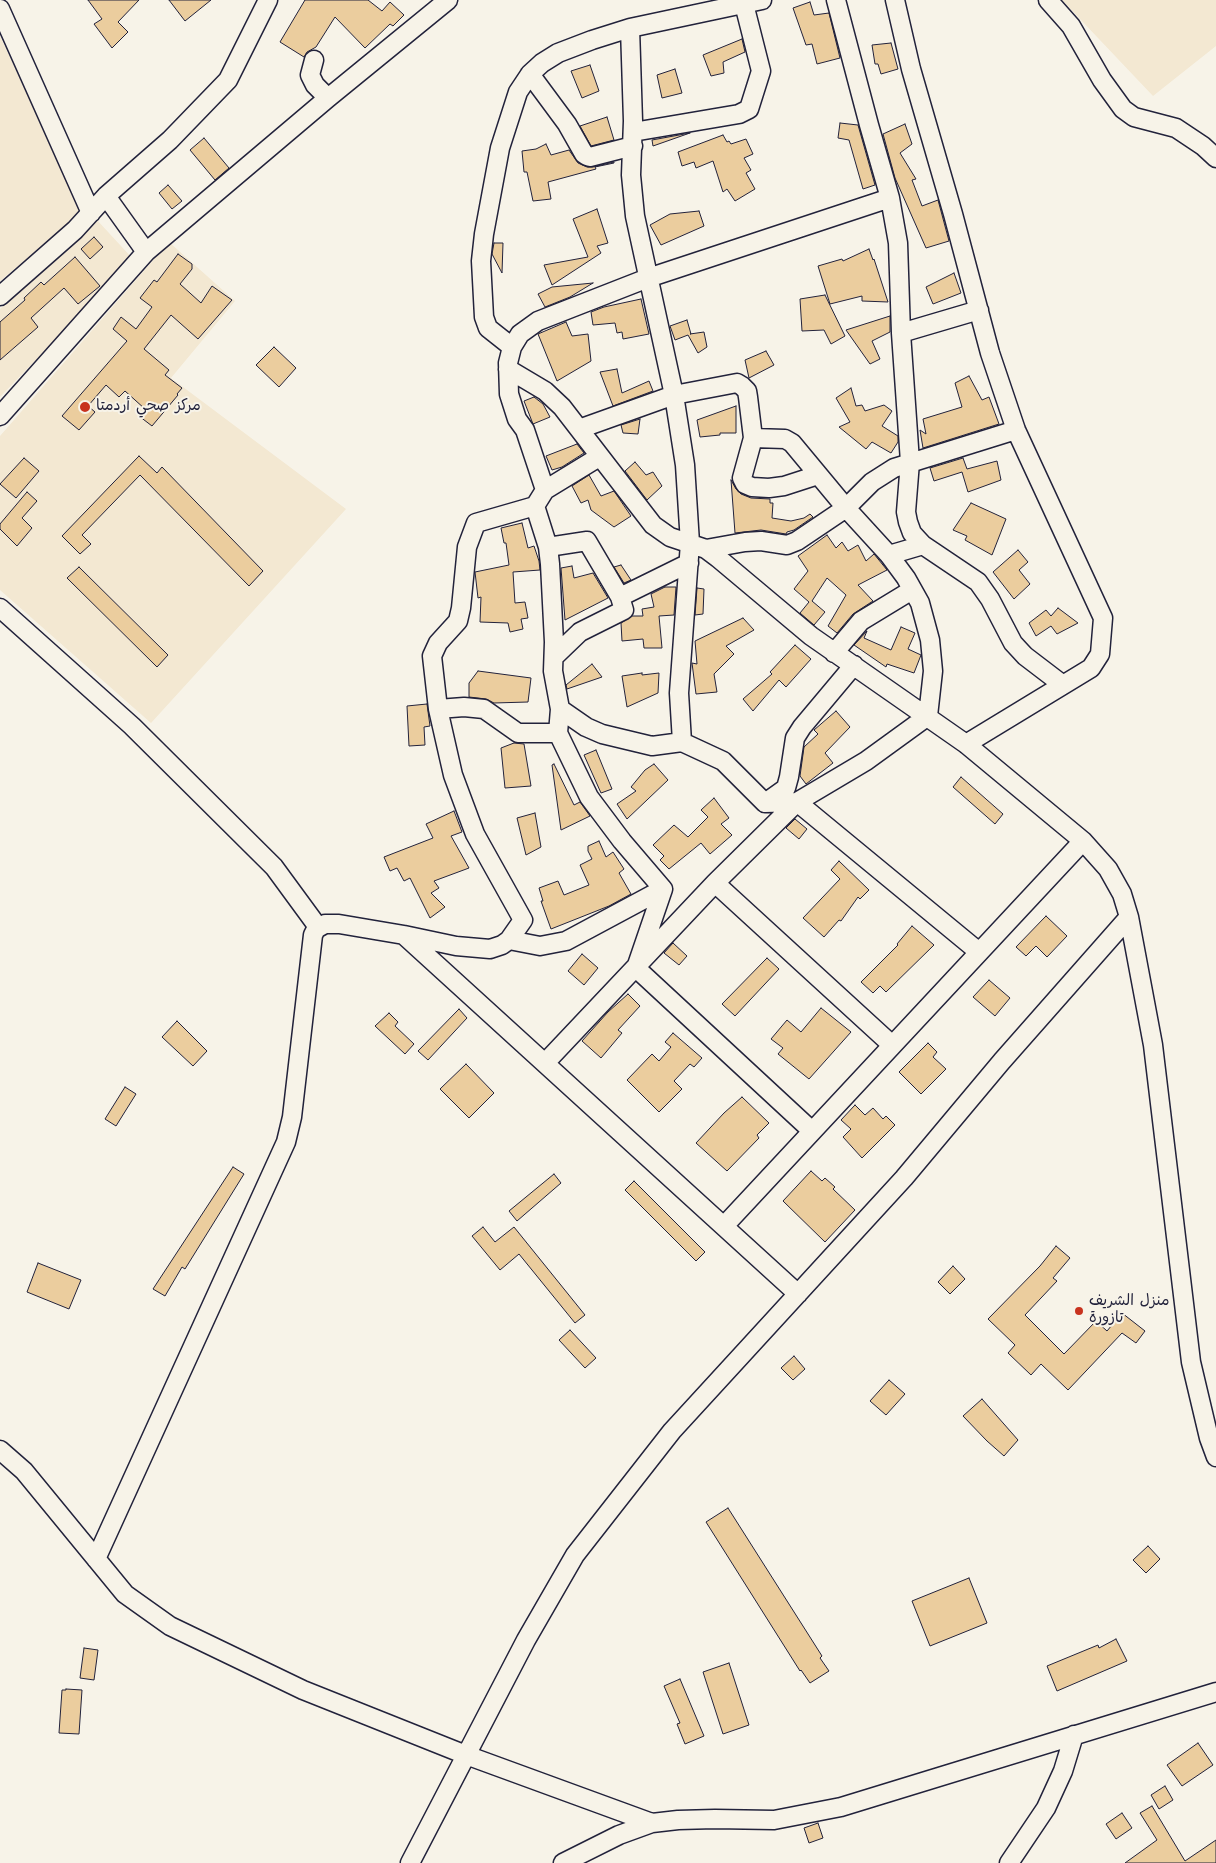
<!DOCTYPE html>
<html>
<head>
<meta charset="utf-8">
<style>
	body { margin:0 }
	canvas { display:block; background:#f7f3e8 }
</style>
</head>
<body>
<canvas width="1216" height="1863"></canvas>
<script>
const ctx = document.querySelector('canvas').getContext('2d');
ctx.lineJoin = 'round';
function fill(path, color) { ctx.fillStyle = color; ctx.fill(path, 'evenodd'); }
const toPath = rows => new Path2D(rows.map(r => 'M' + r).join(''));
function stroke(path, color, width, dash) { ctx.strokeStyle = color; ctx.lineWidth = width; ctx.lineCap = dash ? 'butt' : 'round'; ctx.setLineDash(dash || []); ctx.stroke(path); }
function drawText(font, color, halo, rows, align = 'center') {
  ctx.font = font + ' Kalam,"Playpen Sans Arabic",sans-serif'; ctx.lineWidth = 4; ctx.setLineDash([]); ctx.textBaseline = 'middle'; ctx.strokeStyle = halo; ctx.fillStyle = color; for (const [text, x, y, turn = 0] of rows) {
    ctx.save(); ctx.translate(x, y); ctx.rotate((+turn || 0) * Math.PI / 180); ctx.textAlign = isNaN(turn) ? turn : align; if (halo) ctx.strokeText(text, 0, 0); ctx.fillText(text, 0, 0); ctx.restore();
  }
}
fill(toPath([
	[1062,0,1216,0,1216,46,1153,96],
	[0,36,82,213,0,281],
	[97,220,133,259,0,397,0,309],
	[169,242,235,301,171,378,346,509,151,723,0,590,0,436]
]), '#f3e8d2');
const building = toPath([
	[88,0,139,0,118,22,128,32,112,48,94,24,102,19,88,0],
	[169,0,211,0,185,21,169,0],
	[305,0,368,0,382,11,390,2,404,15,393,26,390,24,365,48,335,17,316,47,307,52,304,57,280,42,305,0],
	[810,2,814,15,829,13,840,58,817,64,812,44,806,45,793,8,810,2],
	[742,39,745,52,723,62,724,73,711,76,703,55,742,39],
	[891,43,898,69,881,74,878,64,875,64,872,45,891,43],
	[590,65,599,91,582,98,571,71,590,65],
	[675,69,682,93,662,98,657,75,675,69],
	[607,117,614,140,591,146,580,126,607,117],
	[840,123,858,125,875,185,863,189,849,140,838,138,840,123],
	[905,124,912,144,900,153,916,179,912,180,922,206,938,200,949,241,926,248,895,178,883,134,905,124],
	[690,133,653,146,652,140,690,133],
	[723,135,727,142,729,141,731,144,746,139,753,154,744,158,751,170,746,173,755,189,735,201,727,189,723,192,713,161,696,168,694,162,682,166,678,152,723,135],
	[204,138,229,168,215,180,190,150,204,138],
	[546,144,551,155,569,150,578,163,587,167,593,167,614,162,614,163,595,167,596,169,548,182,551,199,533,201,527,172,524,172,522,151,536,149,546,144],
	[168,185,182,201,172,209,159,193,168,185],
	[597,209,608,243,597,246,601,253,552,285,544,265,588,257,573,219,597,209],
	[699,211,704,226,661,245,650,225,670,214,699,211],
	[94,237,103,247,90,259,81,249,94,237],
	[494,243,503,243,502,273,492,254,494,243],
	[869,249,873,260,874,259,888,302,862,301,862,296,830,304,818,266,842,259,843,261,869,249],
	[178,254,192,264,192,269,180,284,201,303,212,286,232,300,198,339,171,315,144,349,169,370,165,375,182,388,177,394,178,395,152,426,139,416,145,409,125,391,119,397,106,385,88,406,95,412,79,430,62,416,127,341,113,329,121,317,136,329,152,307,140,298,154,280,157,282,178,254],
	[75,257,100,286,78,304,64,288,31,318,38,327,0,360,0,322,25,300,24,298,41,282,44,285,75,257],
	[954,273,961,293,933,304,926,287,954,273],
	[593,283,570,297,545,307,538,294,552,287,593,283],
	[825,295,845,336,831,344,824,330,802,331,800,299,825,295],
	[641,299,649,334,623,339,622,332,617,333,615,323,593,325,591,312,604,307,641,299],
	[890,316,890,332,872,341,880,359,870,364,846,330,890,316],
	[687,320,691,334,690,334,704,332,707,347,698,353,688,335,675,340,670,326,687,320],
	[566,322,572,336,588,334,591,361,557,381,538,334,566,322],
	[274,347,296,368,279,387,256,365,274,347],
	[766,351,774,365,749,378,745,360,766,351],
	[617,369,622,393,649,381,653,391,613,406,600,372,617,369],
	[969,376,982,400,989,397,999,424,923,448,920,430,926,434,923,419,962,407,955,383,969,376],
	[851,388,856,406,862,405,865,411,884,405,892,411,882,426,898,436,898,442,891,453,872,442,866,449,839,427,850,422,836,398,851,388],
	[534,397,543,404,550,417,533,424,524,401,534,397],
	[736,406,736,433,720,433,720,435,700,437,697,420,736,406],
	[640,419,638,434,623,433,621,425,640,419],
	[577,444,584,453,562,467,552,470,546,456,577,444],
	[139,456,157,473,162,467,263,571,249,586,140,475,82,535,91,544,80,554,62,536,139,456],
	[24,458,39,471,16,498,0,484,24,458],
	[963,458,967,469,997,461,1001,480,968,492,962,472,934,481,930,468,963,458],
	[635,462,646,475,653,472,662,486,647,500,625,471,635,462],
	[589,475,601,496,614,491,631,516,614,527,591,510,588,500,581,503,572,486,589,475],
	[731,480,736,489,741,494,751,498,770,499,770,503,773,503,772,518,791,521,804,518,810,514,813,517,794,530,787,532,786,534,761,530,735,533,731,480],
	[27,492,37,501,22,518,32,528,17,546,0,529,0,524,27,492],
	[971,503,1006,519,992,555,965,540,967,536,953,530,971,503],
	[522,523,528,548,534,546,539,561,540,570,513,572,515,603,525,602,528,618,521,619,523,629,510,632,508,623,480,622,481,597,478,598,475,572,509,565,506,543,504,543,501,528,522,523],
	[827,535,836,548,842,542,848,551,858,545,866,561,874,554,887,570,858,585,873,601,853,614,837,633,828,626,846,595,827,578,812,601,825,612,814,625,800,613,809,602,794,589,808,571,798,556,827,535],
	[1018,550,1028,562,1019,570,1030,584,1014,599,993,572,1018,550],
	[621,565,631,580,624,583,614,567,621,565],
	[572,566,574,578,593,573,608,598,565,620,561,568,572,566],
	[79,567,168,655,157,667,67,578,79,567],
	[665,587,676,587,674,615,659,616,662,648,644,648,643,639,622,641,621,623,632,616,643,616,642,609,654,607,651,594,665,587],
	[697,588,704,589,703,614,695,615,697,588],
	[1058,608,1078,623,1057,634,1051,626,1036,636,1029,623,1046,610,1051,616,1058,608],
	[743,618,754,630,726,646,734,654,714,674,717,692,696,694,692,663,697,664,695,641,743,618],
	[901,627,915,633,908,649,921,655,914,673,887,664,886,667,854,645,867,631,864,638,891,650,901,627],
	[795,645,811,659,786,687,779,680,753,711,743,699,772,674,770,672,795,645],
	[592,664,602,677,567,689,566,685,592,664],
	[478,671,531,678,528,702,494,703,486,699,469,697,469,683,478,671],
	[642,673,642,675,659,673,658,693,627,707,622,676,642,673],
	[427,704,430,726,424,727,425,745,409,746,407,706,427,704],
	[836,711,850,727,825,753,833,763,806,784,800,776,804,747,818,734,814,730,836,711],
	[514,743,524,744,531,786,505,788,501,748,514,743],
	[596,750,612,789,601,793,584,755,596,750],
	[554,764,574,805,580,802,590,816,561,830,552,765,554,764],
	[654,764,668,780,627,819,617,804,636,791,631,787,645,770,654,764],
	[961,777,1003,814,995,824,953,787,961,777],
	[714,798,729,818,721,824,732,835,710,854,701,843,669,869,660,860,664,856,653,845,674,825,688,837,708,817,701,810,714,798],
	[454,811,462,832,451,836,469,868,434,881,439,888,431,893,445,907,430,918,410,878,404,881,397,868,390,871,384,857,433,838,426,824,454,811],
	[535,813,541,847,526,855,517,818,535,813],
	[795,819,807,829,799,839,786,828,795,819],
	[599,841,606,857,613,852,624,869,619,873,631,894,609,906,551,929,541,901,543,901,539,888,558,881,564,895,589,885,580,865,592,859,588,851,588,846,599,841],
	[839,861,869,890,860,899,858,897,841,921,839,920,824,937,803,918,840,879,831,870,839,861],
	[1046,916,1067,936,1047,957,1036,946,1026,956,1016,947,1046,916],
	[912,926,934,945,886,992,880,986,873,993,861,982,898,945,897,944,912,926],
	[673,943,687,956,679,965,664,953,673,943],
	[582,954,598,968,584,985,568,971,582,954],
	[767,958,779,969,735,1016,722,1004,767,958],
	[989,980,1010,998,995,1016,973,997,989,980],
	[628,994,640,1006,618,1030,622,1033,601,1058,582,1041,608,1012,628,994],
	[821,1008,851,1032,809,1079,778,1054,783,1048,771,1039,787,1020,801,1032,821,1008],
	[459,1009,467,1018,428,1060,418,1051,459,1009],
	[389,1013,398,1022,395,1026,414,1044,405,1054,375,1026,389,1013],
	[177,1021,207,1051,193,1066,162,1037,177,1021],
	[673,1033,702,1058,694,1067,690,1064,674,1081,682,1089,659,1112,627,1080,652,1054,659,1061,671,1047,665,1042,673,1033],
	[928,1043,937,1052,933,1057,946,1069,921,1094,899,1072,928,1043],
	[466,1064,494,1093,469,1118,440,1089,466,1064],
	[125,1087,136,1094,116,1126,105,1119,125,1087],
	[742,1097,769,1123,757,1135,759,1138,727,1171,696,1143,724,1113,742,1097],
	[855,1105,865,1115,873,1108,883,1119,886,1116,895,1125,862,1158,843,1137,851,1129,841,1120,855,1105],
	[233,1167,244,1174,185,1269,182,1267,165,1296,153,1289,233,1167],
	[811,1171,822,1181,825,1178,835,1187,833,1189,855,1210,825,1242,783,1201,811,1171],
	[554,1174,561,1183,517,1221,509,1211,554,1174],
	[634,1181,705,1252,696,1261,625,1190,634,1181],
	[483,1227,495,1242,514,1227,585,1315,575,1323,519,1254,500,1270,472,1236,483,1227],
	[1056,1246,1070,1258,1053,1278,1057,1281,1025,1315,1064,1354,1096,1321,1107,1331,1122,1313,1145,1331,1136,1343,1122,1333,1068,1390,1041,1364,1031,1375,1008,1353,1015,1345,988,1319,1040,1266,1056,1246],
	[38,1263,81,1280,69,1309,27,1292,38,1263],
	[953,1266,965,1279,950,1294,938,1282,953,1266],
	[570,1330,596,1358,585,1368,559,1340,570,1330],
	[794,1356,805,1369,793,1380,781,1368,794,1356],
	[889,1380,905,1394,886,1415,870,1401,889,1380],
	[982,1399,1018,1440,1004,1456,987,1441,963,1416,982,1399],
	[728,1508,822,1656,820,1658,829,1671,810,1683,801,1670,800,1671,706,1522,728,1508],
	[1148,1546,1160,1559,1146,1573,1133,1560,1148,1546],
	[969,1578,987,1623,930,1646,912,1601,969,1578],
	[1116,1639,1127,1661,1057,1691,1047,1666,1098,1645,1099,1648,1116,1639],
	[84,1648,98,1650,94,1680,80,1678,84,1648],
	[729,1663,749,1725,723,1734,703,1672,729,1663],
	[680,1679,704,1736,685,1744,677,1724,680,1723,664,1686,680,1679],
	[66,1689,82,1690,79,1734,59,1733,62,1690,66,1690,66,1689],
	[1198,1743,1213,1765,1182,1786,1167,1765,1198,1743],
	[1165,1786,1173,1800,1159,1809,1151,1795,1165,1786],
	[1152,1806,1185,1861,1216,1840,1216,1863,1125,1863,1157,1840,1140,1813,1152,1806],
	[1122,1813,1132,1828,1116,1839,1106,1824,1122,1813],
	[818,1823,823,1838,809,1843,804,1828,818,1823]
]);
fill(building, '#ebcd9e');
stroke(building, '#22223b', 1);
const street = toPath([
	[836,0,869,125,890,198,898,243,901,333,910,462,906,512,908,522,912,533,923,545,978,582,990,599,1013,643,1025,656,1063,685],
	[895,0,911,69,953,214,990,353,1016,430,1103,618,1100,654,1091,668,966,744],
	[1048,0,1071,26,1102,80,1123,109,1134,117,1176,128,1203,146,1216,158],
	[0,9,91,213],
	[630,28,633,121,631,175,635,216,674,395,685,465,690,543,679,693,682,742],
	[314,60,310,75,315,85,328,98],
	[530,74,567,124,584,154,587,156,590,157,633,146],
	[633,132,739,114,749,109,761,71,744,4],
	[106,196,146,252,328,98,448,0],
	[0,296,75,230,106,196,170,140,228,80,268,0],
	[901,333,979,310],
	[512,347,488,328,484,317,481,261,484,234,500,148,518,92,530,74,542,63,558,53,592,40,630,28,762,0],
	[508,369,545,391,562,407,653,525,670,537,706,549,718,558,811,636,966,744,1083,841,1108,869,1122,894,1129,917,1153,1045,1191,1362,1209,1438,1216,1457],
	[0,416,146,252],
	[579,429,674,395,737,383,742,386,747,391,748,397,753,438,742,478,745,484,752,487,769,488,784,486,818,475],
	[545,490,525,430,517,419,509,394,508,363,512,347,520,334,538,321,648,278,890,198],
	[535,506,548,547,550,564,554,642,553,671,560,709,558,733,589,797,622,841,663,889,636,968,812,1131],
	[548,547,587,541,620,597,624,610,580,632,554,657],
	[706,549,745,542,761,541,787,545,797,541,846,508,872,482,894,468,1016,430],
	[889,555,923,545],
	[620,597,689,563],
	[0,608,132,726,274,867,318,927],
	[834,653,861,621,912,590],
	[438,709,464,707,484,709,518,733,558,733],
	[560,709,586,727,602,734,652,746,682,742,723,761,765,803,797,802,979,952],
	[765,803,786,788,789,777,795,738,802,727,854,665],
	[715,883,892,1045],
	[405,936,798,1294],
	[509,940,540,946,566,941,663,889],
	[545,1063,715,883,797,802,866,761,928,716,933,671,930,640,920,603,906,578,889,555,846,508,792,443,785,439,753,438],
	[724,1226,1083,841],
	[0,1450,24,1471,125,1594,170,1626,303,1690,466,1755,652,1823],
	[96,1559,286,1142,292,1117,313,935,316,929,325,924,339,924,404,935,456,946,490,949,502,945,509,940,523,920,475,834,453,775,438,709,432,656,438,643,458,621,461,608,467,547,476,523,535,506,545,490,599,457],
	[410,1863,526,1640,575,1555,672,1431,904,1178,1002,1061,1129,917],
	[563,1863,619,1835,652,1823,678,1820,715,1819,774,1820,841,1807,1216,1692],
	[1009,1863,1046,1808,1063,1771,1074,1735]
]);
stroke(street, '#22223b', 21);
stroke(street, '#f7f3e8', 18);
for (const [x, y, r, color] of [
	[85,407,6,"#c8321e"],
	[1079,1311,5,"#c8321e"]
]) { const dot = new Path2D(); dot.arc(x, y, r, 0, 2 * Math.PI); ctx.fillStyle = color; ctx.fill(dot); stroke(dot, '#f7f3e8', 2); }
drawText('15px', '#22223b', '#f7f3e8', [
	["مركز صحي أردمتا",96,407],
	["منزل الشريف",1089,1302],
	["تازورة",1089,1319]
], 'left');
</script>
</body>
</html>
